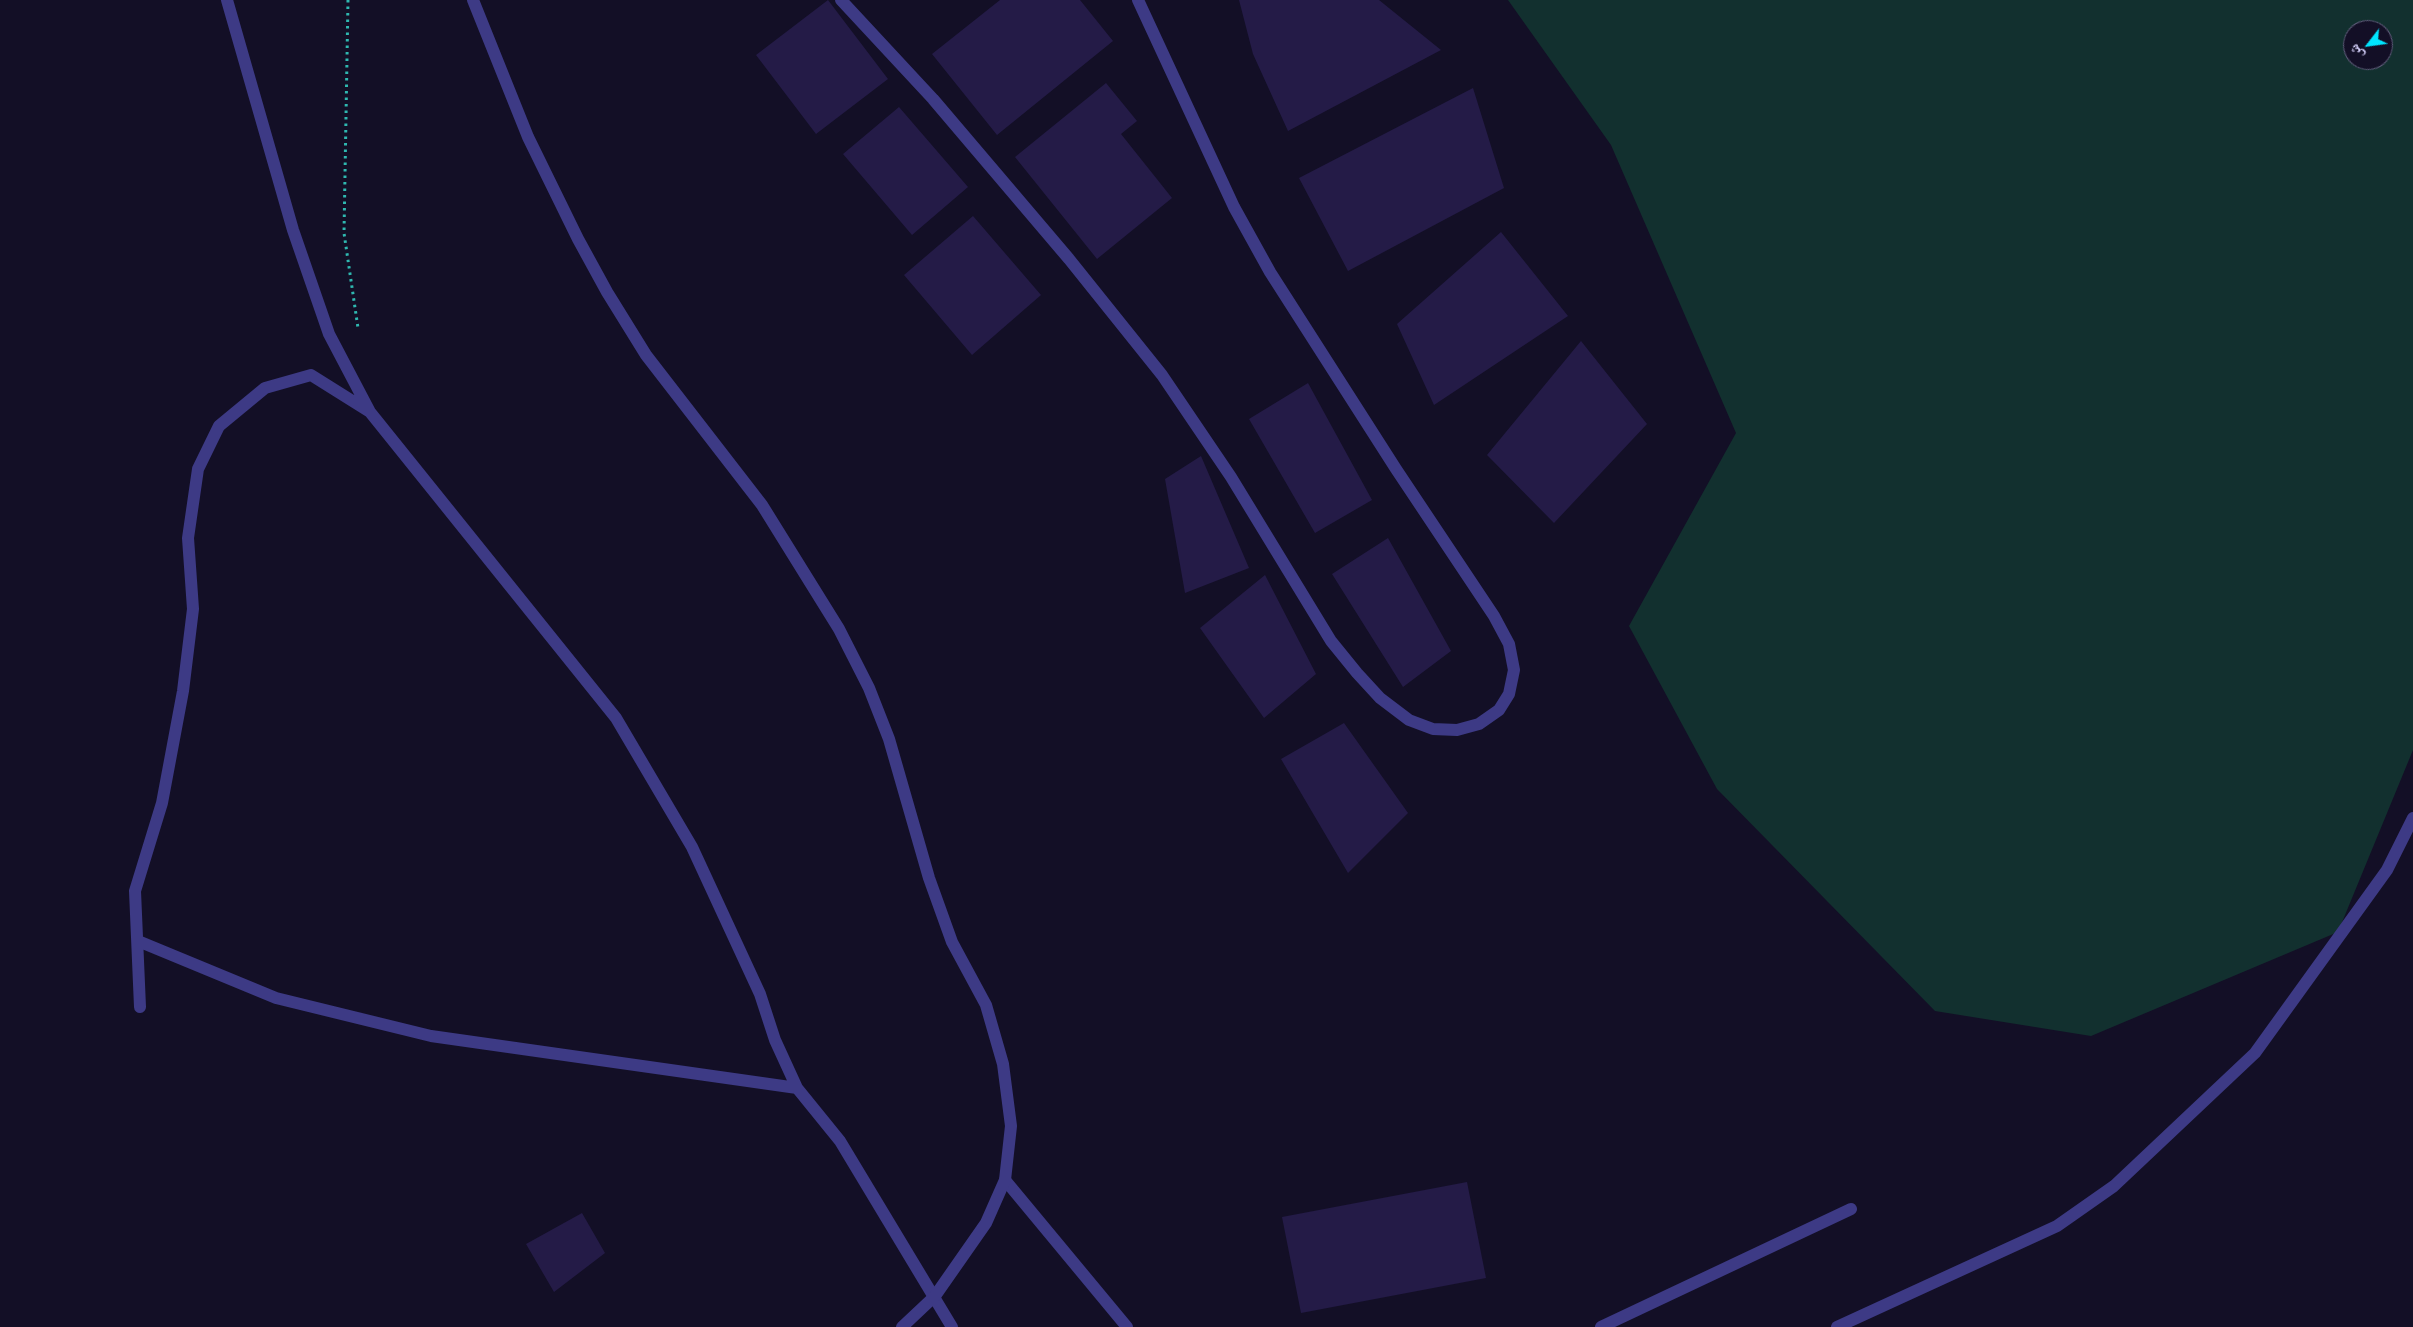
<!DOCTYPE html>
<html>
<head>
<meta charset="utf-8">
<style>
	body { margin:0 }
	#map { position:relative; width:2413px; height:1327px; overflow:hidden; background:#130f26; font-family:Jost,"Noto Naskh Arabic",sans-serif }
	canvas { display:block }
	.north { position:absolute; left:2343px; top:20px; width:50px; height:50px; box-sizing:border-box; background:#130f26; border:1px solid #625e7d; border-radius:50%; rotate:240deg; font-size:14px; font-weight:700; line-height:20px; text-align:center; color:#d9d4ff }
	.north::after { content:''; display:block; margin:auto; width:18px; height:22px; background:#00e5ff; clip-path:polygon(50% 0,100% 100%,50% 72%,0 100%) }
</style>
</head>
<body>
<div id="map">
<canvas width="2413" height="1327"></canvas>
<div class="north">ش</div>
</div>
<script>
const ctx = document.querySelector('canvas').getContext('2d');
ctx.lineJoin = 'round';
function fill(path, color) { ctx.fillStyle = color; ctx.fill(path, 'evenodd'); }
const toPath = rows => new Path2D(rows.map(r => 'M' + r).join(''));
function stroke(path, color, width, dash) { ctx.strokeStyle = color; ctx.lineWidth = width; ctx.lineCap = dash ? 'butt' : 'round'; ctx.setLineDash(dash || []); ctx.stroke(path); }
fill(toPath([
	[1508,0,2413,0,2413,750,2338,932,2091,1036,1935,1011,1717,789,1629,626,1736,433,1611,145],
	[2353,30,2383,30,2383,60,2353,60]
]), '#12302f');
fill(toPath([
	[828,0,888,79,816,134,756,55],
	[1000,0,1080,0,1113,41,997,135,932,54],
	[1239,0,1379,0,1441,50,1288,131,1253,54],
	[1106,83,1137,121,1121,134,1172,198,1097,259,1015,157],
	[1473,88,1504,188,1348,271,1299,178],
	[899,107,968,187,912,235,843,154],
	[973,216,1041,295,972,355,904,275],
	[1501,232,1568,316,1434,405,1397,324],
	[1581,341,1647,424,1554,523,1487,455],
	[1308,383,1372,500,1315,533,1249,419],
	[1201,456,1249,568,1185,593,1165,479],
	[1388,538,1451,651,1403,687,1332,574],
	[1265,575,1316,674,1264,718,1200,628],
	[1344,723,1408,813,1348,873,1281,759],
	[1467,1182,1486,1278,1301,1313,1282,1217],
	[582,1213,605,1253,554,1292,526,1244]
]), '#241b47');
stroke(toPath([
	[348,0,344,233,358,328]
]), '#2fb8b0', 3, [2.5, 4]);
stroke(toPath([
	[227,0,293,230,329,334,370,412,616,718,692,847,760,994,775,1040,797,1088,840,1141,952,1327],
	[138,941,276,998,431,1036,797,1088],
	[140,1007,135,891,162,803,183,691,193,609,188,538,198,469,219,426,265,388,311,375,370,412],
	[1005,1180,1127,1327],
	[1601,1327,1851,1209],
	[1837,1327,2057,1226,2114,1186,2255,1053,2387,870,2413,818]
]), '#3d3a85', 12);
stroke(toPath([
	[473,0,528,137,578,239,607,292,646,355,762,505,839,629,869,688,889,739,929,878,952,942,986,1005,1003,1064,1011,1126,1005,1180,986,1223,935,1296,902,1327],
	[841,0,933,99,1069,259,1162,375,1231,477,1331,641,1357,673,1380,698,1409,720,1433,729,1457,730,1479,724,1499,710,1509,694,1514,670,1509,644,1494,616,1396,469,1270,272,1234,207,1138,0]
]), '#3d3a85', 12);
</script>
</body>
</html>
